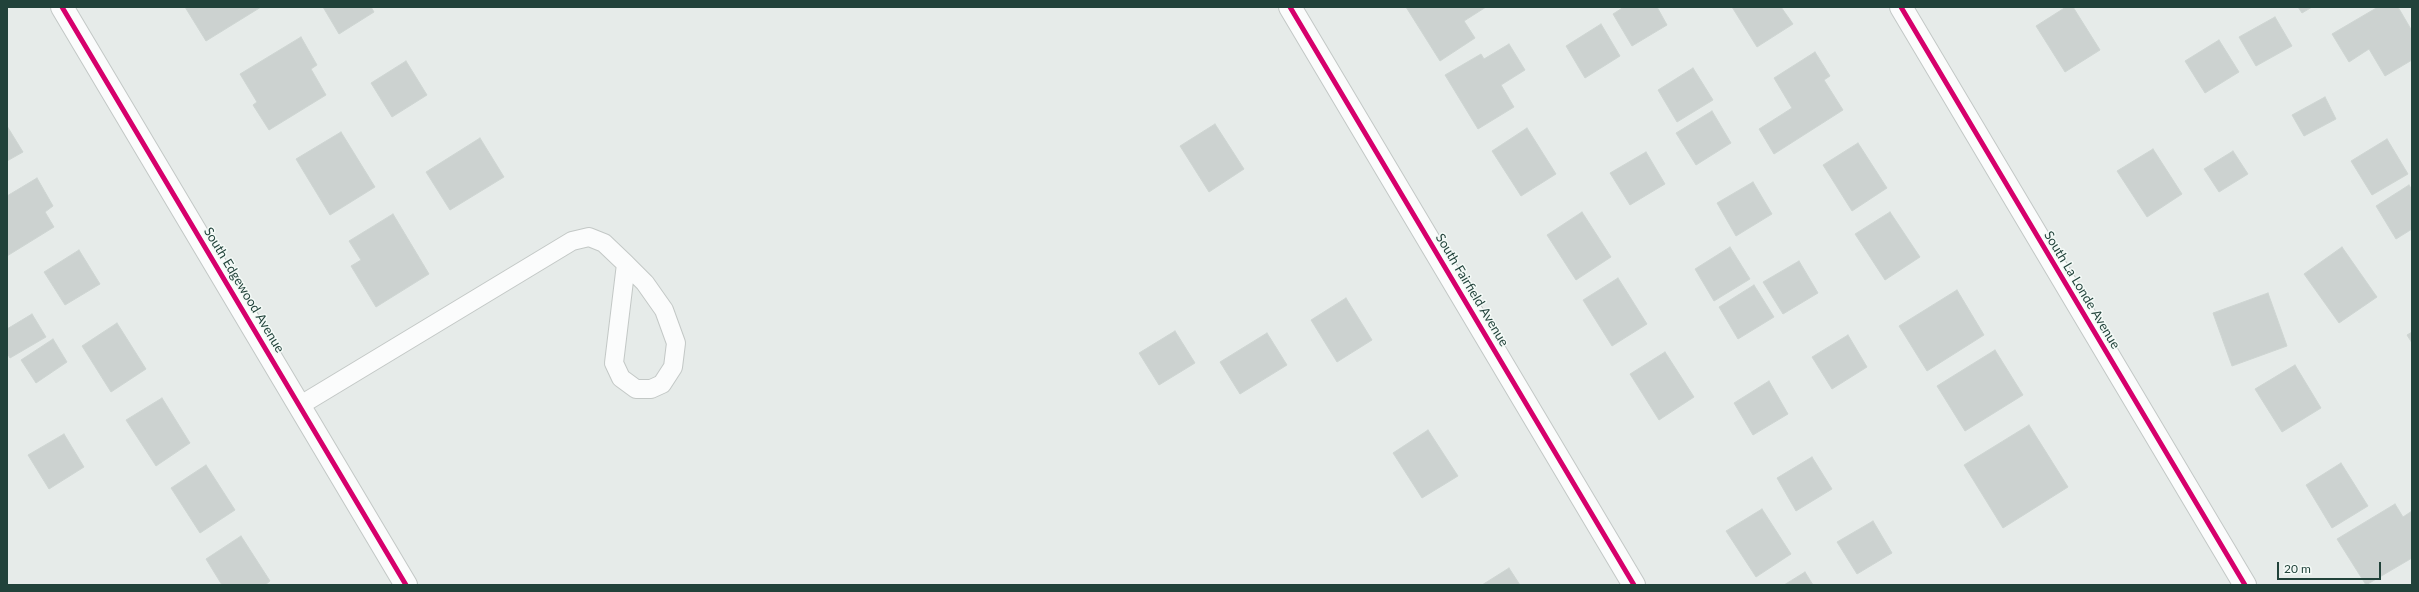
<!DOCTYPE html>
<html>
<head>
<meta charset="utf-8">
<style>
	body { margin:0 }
	#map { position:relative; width:2419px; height:592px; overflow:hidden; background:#e6ebe9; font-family:Lato,sans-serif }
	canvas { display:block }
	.frame { position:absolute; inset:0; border:8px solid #21423a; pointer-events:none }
	.scale { position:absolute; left:2277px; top:562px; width:104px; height:18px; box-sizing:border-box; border:2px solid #21423a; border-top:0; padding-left:5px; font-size:12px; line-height:14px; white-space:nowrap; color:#21423a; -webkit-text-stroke:3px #f4faf7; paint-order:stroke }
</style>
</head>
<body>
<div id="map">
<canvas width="2419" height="592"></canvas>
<div class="frame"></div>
<div class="scale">20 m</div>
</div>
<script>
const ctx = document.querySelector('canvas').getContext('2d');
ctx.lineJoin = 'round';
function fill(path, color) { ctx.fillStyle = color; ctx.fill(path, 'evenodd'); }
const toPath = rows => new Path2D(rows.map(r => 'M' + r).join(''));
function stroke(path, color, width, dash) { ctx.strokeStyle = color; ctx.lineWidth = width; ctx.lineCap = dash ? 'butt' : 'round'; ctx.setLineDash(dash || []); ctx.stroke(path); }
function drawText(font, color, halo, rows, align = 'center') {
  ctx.font = font + ' Lato,sans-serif'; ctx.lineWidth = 3; ctx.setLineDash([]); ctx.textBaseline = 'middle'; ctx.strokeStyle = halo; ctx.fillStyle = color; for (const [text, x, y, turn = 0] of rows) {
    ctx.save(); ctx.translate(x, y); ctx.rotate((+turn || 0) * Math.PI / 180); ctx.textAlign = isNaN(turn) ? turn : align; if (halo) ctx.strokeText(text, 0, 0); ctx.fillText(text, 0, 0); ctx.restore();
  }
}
const building = toPath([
	[185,7,261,7,206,41,185,7],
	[323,7,371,7,374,12,339,34,323,7],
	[1406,7,1486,7,1464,21,1475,38,1440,61,1406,7],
	[1624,7,1657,7,1667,25,1632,46,1613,14,1624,7],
	[1732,7,1781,7,1793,24,1757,47,1732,7],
	[2066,7,2073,7,2100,50,2065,72,2036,26,2066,7],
	[2298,7,2312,7,2302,13,2298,7],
	[2378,7,2398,7,2412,31,2412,60,2385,76,2369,49,2349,62,2332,34,2378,7],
	[2275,17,2292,46,2256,66,2239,37,2275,17],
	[1601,24,1620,56,1585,78,1566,46,1601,24],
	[301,37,317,65,311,69,326,95,269,130,253,105,257,102,240,74,301,37],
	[2219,40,2239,72,2205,93,2185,61,2219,40],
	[1509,44,1525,70,1501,85,1514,107,1478,129,1445,75,1481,54,1484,59,1509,44],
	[1815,52,1830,76,1824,80,1843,110,1774,154,1759,129,1792,108,1774,78,1815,52],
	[406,61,427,95,392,117,371,83,406,61],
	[1693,68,1713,100,1677,122,1658,90,1693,68],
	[2325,97,2336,119,2304,136,2292,115,2325,97],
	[1712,111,1731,143,1696,165,1676,133,1712,111],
	[1215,124,1244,169,1209,192,1180,146,1215,124],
	[7,126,23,152,7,161,7,126],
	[1527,128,1556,174,1521,196,1492,151,1527,128],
	[341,132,375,187,330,215,296,159,341,132],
	[480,138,504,177,450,210,426,172,480,138],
	[2387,139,2408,174,2372,195,2351,161,2387,139],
	[1858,143,1887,188,1852,211,1823,165,1858,143],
	[2153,149,2182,194,2147,217,2117,171,2153,149],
	[2233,151,2248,174,2219,192,2204,169,2233,151],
	[1646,152,1665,184,1630,205,1610,173,1646,152],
	[37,178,53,206,45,212,54,227,7,256,7,196,37,178],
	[1753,182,1772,214,1736,236,1717,203,1753,182],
	[2409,185,2412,190,2412,229,2396,239,2376,206,2409,185],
	[1582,212,1611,257,1576,280,1547,235,1582,212],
	[1890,212,1920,257,1885,280,1855,234,1890,212],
	[393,214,429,274,376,307,351,266,361,260,349,241,393,214],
	[1730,247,1750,279,1714,301,1695,269,1730,247],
	[2342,247,2377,297,2339,323,2304,274,2342,247],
	[79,250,100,284,65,305,44,272,79,250],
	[1799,261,1818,293,1783,314,1763,282,1799,261],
	[1618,278,1647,324,1612,346,1583,300,1618,278],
	[1754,285,1774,317,1738,339,1719,307,1754,285],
	[1957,290,1984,335,1927,371,1899,326,1957,290],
	[2268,293,2287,346,2232,366,2213,313,2268,293],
	[1346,298,1372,340,1337,362,1311,320,1346,298],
	[32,314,46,337,10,358,7,353,7,329,32,314],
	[117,323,146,369,111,392,82,346,117,323],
	[1175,331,1195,363,1159,385,1139,353,1175,331],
	[2412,332,2412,343,2407,335,2412,332],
	[1267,333,1287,365,1240,394,1220,362,1267,333],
	[1848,335,1867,367,1832,389,1812,357,1848,335],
	[53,339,67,362,36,383,21,360,53,339],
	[1995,350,2023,395,1965,431,1937,386,1995,350],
	[1665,352,1694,397,1659,420,1630,374,1665,352],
	[2295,365,2321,408,2282,432,2255,389,2295,365],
	[1769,381,1788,414,1753,435,1734,403,1769,381],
	[162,398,190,443,156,466,126,420,162,398],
	[2029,425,2068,487,2003,528,1964,465,2029,425],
	[1428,430,1458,476,1422,498,1393,453,1428,430],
	[64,434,84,467,49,489,28,455,64,434],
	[1812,457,1832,489,1796,511,1777,478,1812,457],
	[2341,463,2368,506,2332,528,2306,485,2341,463],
	[206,465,235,510,200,533,171,488,206,465],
	[2395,504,2403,517,2412,511,2412,558,2366,585,2337,539,2395,504],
	[1762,509,1791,554,1756,577,1726,531,1762,509],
	[1873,521,1892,553,1857,574,1837,542,1873,521],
	[241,536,270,581,265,585,222,585,206,559,241,536],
	[1509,568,1520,585,1482,585,1509,568],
	[1805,572,1813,585,1784,585,1805,572]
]);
fill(building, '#ccd2d0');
stroke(building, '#ced5d2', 1);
const lane = toPath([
	[299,406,572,241,589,237,604,243,626,264,645,283,664,310,676,343,673,367,662,384,651,389,636,389,621,378,614,363,626,264]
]);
const street = toPath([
	[62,7,406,585],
	[1290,7,1634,585],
	[1901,7,2245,585]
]);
stroke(lane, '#c3c8c6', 20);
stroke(street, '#c3c8c6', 24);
stroke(lane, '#fbfcfc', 18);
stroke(street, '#fbfcfc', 22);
stroke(toPath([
	[62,7,406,585],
	[1290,7,1634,585],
	[1901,7,2245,585]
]), '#d6006c', 5);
drawText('13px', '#21423a', '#f4faf7', [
	["South Edgewood Avenue",244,290,59],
	["South Fairfield Avenue",1472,290,59],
	["South La Londe Avenue",2082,290,59]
]);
</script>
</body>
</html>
